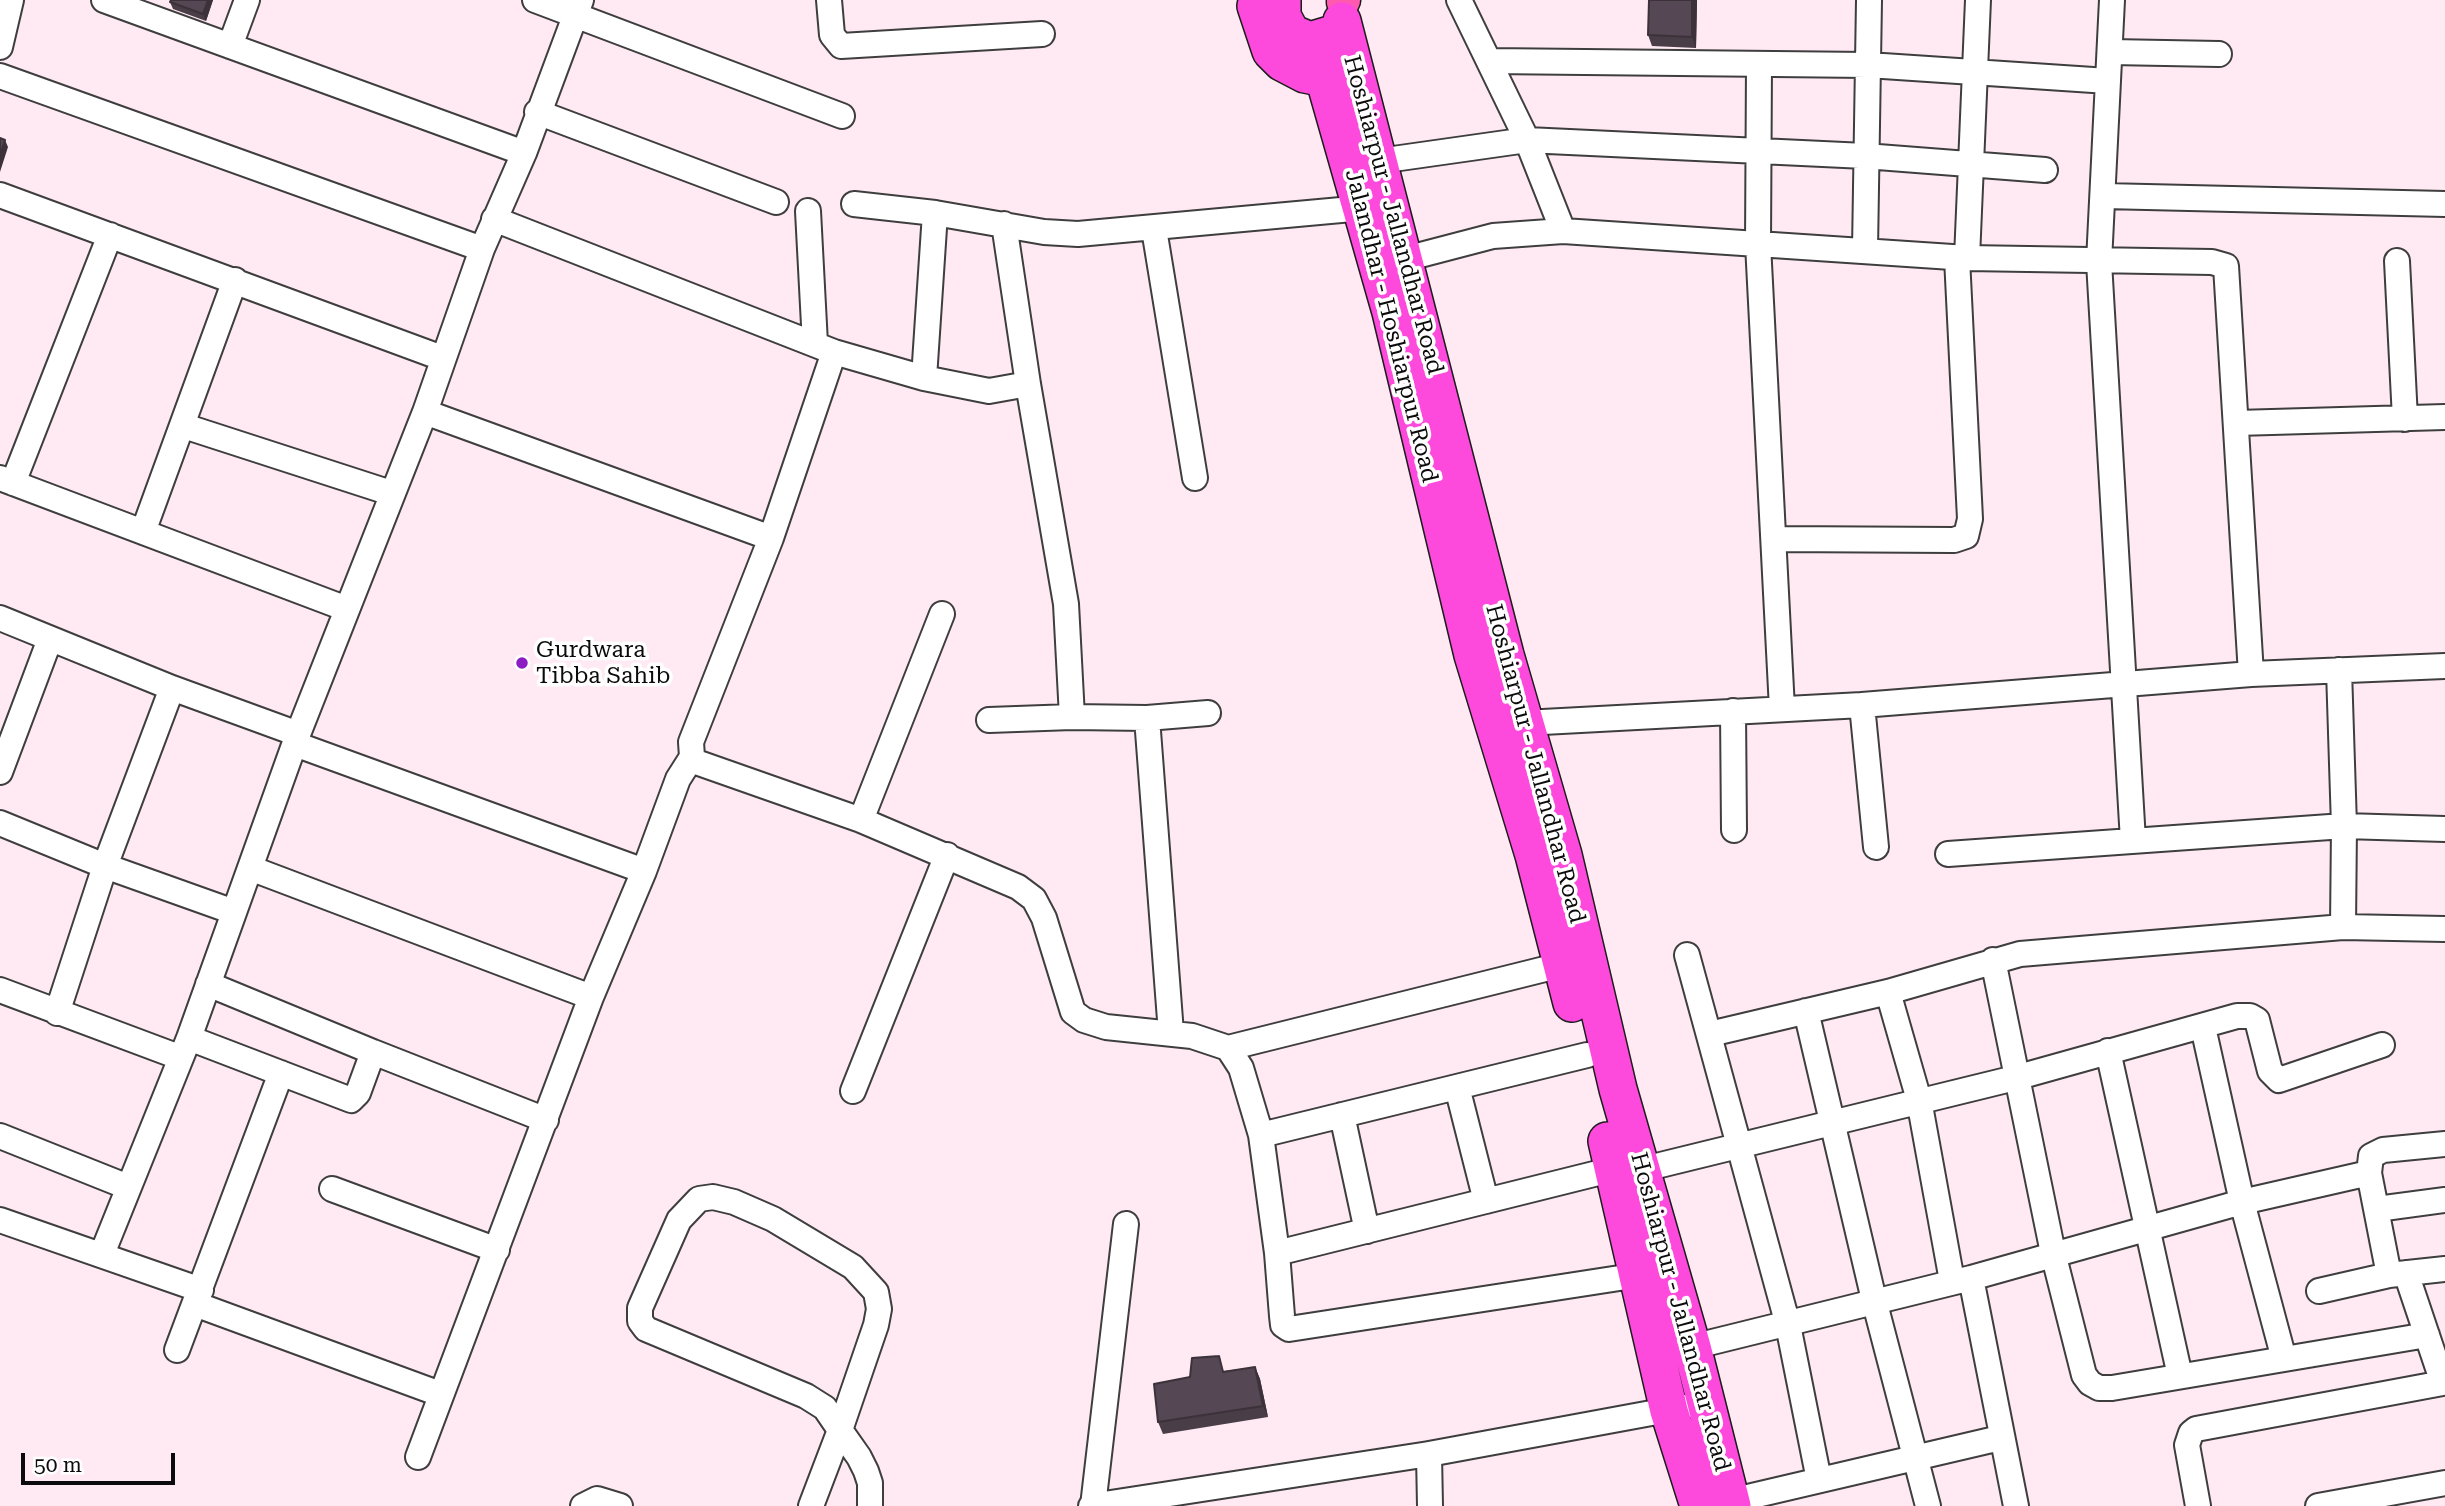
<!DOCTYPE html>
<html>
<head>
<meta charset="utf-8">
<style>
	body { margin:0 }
	#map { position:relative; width:2445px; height:1506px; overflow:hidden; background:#ffeaf4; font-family:"Roboto Serif",serif }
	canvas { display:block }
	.scale { position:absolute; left:21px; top:1453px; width:154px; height:32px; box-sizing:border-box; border:4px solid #0b0b0b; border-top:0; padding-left:9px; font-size:21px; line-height:24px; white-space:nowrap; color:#0b0b0b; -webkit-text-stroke:5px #fff; paint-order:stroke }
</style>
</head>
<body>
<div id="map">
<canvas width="2445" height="1506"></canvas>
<div class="scale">50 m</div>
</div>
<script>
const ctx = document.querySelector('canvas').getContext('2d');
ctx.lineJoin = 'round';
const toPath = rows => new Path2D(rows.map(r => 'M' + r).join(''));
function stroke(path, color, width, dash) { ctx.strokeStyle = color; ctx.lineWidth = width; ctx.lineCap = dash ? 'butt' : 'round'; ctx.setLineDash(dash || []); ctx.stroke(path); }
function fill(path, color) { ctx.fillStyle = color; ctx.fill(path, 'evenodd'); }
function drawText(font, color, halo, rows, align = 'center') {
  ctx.font = font + ' "Roboto Serif",serif'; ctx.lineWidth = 7; ctx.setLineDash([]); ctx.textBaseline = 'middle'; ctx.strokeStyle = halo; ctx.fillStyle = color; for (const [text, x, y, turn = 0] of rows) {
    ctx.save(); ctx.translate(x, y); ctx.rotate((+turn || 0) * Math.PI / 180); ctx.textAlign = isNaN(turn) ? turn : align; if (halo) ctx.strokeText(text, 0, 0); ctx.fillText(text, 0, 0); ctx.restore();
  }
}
const minor = toPath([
	[104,0,524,153],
	[535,0,842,116],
	[829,0,832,35,841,46,1042,34],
	[1459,0,1527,140,1563,231],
	[2112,0,2099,262,2133,841],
	[230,46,247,0],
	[0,47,11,0],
	[2111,52,2219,54],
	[1490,61,1868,65,2108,81],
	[1759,65,1758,244,1782,709],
	[0,76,482,249],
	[537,112,776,202],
	[1379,161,1527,140,1865,156,2045,170],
	[0,195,442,358],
	[2104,196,2445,204],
	[854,204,935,213],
	[808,211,815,344],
	[494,219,834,352],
	[1004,224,1028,384,1066,604,1072,717],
	[1154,229,1195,478],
	[1865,250,1869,0],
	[1967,258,1978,0],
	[1405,259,1493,236,1563,231,1967,258,2212,262,2226,266,2251,674],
	[2397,261,2405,419],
	[924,378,989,391,1028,384],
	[425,412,482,249,524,153,581,0],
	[2237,423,2445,417],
	[184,426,391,493],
	[0,478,347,609],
	[13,483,110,235],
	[143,532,235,280],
	[771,538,691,742,692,757,696,762,861,820,1018,887,1034,899,1044,918,1073,1012,1084,1020,1106,1027,1192,1036,1228,1048,1241,1068,1261,1135,1587,1055],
	[1775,539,1954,540,1966,536,1970,519,1957,258],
	[0,618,172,688,298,734,425,412,771,538,834,352,924,378,935,213,1044,232,1078,234,1363,208],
	[2339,670,2344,826,2343,927],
	[1862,705,1876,847],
	[1733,711,1734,830],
	[1147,718,1171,1033],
	[989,720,1072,717,1147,718,1208,713],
	[1524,723,1862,705,2251,674,2445,666],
	[295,744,644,871],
	[0,772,50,639],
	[861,820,942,614],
	[0,823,105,866,234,912],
	[1948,854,2344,826,2445,829],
	[250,868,591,997],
	[1687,955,1788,1325,1819,1480],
	[1993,960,2053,1253,2084,1375,2090,1383,2099,1388,2112,1388,2427,1335],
	[0,990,179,1057],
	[1888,992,1919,1100,1952,1281],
	[1806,1011,1874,1300,1928,1506],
	[57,1013,105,866,172,688],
	[2203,1027,2242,1202,2284,1359],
	[1710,1034,1888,992,2020,954,2343,927,2445,929],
	[189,1038,351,1100,358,1093,373,1052,208,984],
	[1228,1048,1577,961],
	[2108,1051,2180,1376],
	[373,1052,546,1120],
	[1457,1087,1486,1201],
	[853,1091,947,855],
	[1342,1115,1367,1231],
	[1261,1135,1277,1253,1282,1316,1283,1325,1289,1329,1639,1275],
	[0,1136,128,1187],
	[1640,1170,2015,1078,2237,1016,2250,1016,2257,1020,2270,1071,2279,1080,2382,1045],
	[332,1189,497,1250],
	[2377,1209,2445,1200],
	[0,1220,201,1290],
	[1277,1253,1614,1169],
	[102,1254,189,1038,298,734],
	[2389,1275,2369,1173,2371,1156,2383,1150,2445,1144],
	[1971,1278,2016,1506],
	[2319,1291,2389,1275,2445,1269],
	[195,1304,440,1394],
	[1692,1347,1971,1278,2242,1202,2369,1173],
	[177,1350,281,1073],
	[1429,1454,1430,1506],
	[418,1457,591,997,644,871,678,779,692,757],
	[1731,1501,2000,1438],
	[583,1506,597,1499,620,1506],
	[811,1506,840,1430,876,1325,879,1309,876,1292,853,1267,773,1219,734,1202,713,1197,699,1199,679,1220,640,1308,640,1321,646,1329,658,1334,806,1396,825,1408,840,1430,859,1457,866,1471,870,1483,870,1506],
	[1091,1506,1429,1454,1684,1407],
	[1093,1506,1126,1224],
	[2198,1506,2187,1445,2191,1433,2196,1429,2443,1383,2406,1273],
	[2318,1506,2445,1483]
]);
const major = toPath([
	[1343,2,1344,0]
]);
const highway = toPath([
	[1282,0,1282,16,1291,33,1310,41,1330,35],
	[1256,6,1271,51,1282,62,1305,74,1325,78],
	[1342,21,1505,655,1563,855,1618,1089,1692,1347,1732,1506],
	[1310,41,1326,84,1391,312,1473,655,1534,855,1572,1003],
	[1607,1141,1669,1411,1699,1506]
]);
stroke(minor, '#3e3e3e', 28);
stroke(major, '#1c1c1c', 35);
stroke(highway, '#1c1c1c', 40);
stroke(minor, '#fff', 24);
stroke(major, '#ff5ab0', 32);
stroke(highway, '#fd4add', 37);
fill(toPath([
	[171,0,213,0,206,21,173,9,170,2],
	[1697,0,1696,48,1652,46,1648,35],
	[1255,1367,1260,1379,1268,1417,1163,1434,1158,1422,1224,1371]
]), '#493d47');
fill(toPath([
	[208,0,213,0,206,21,203,14],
	[1692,0,1697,0,1696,48,1692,37],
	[5,140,8,147,0,172,0,156],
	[1255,1367,1260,1379,1268,1417,1263,1406]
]), '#3c323a');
const building = toPath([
	[171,0,208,0,203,14,170,2,171,0],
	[1649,0,1692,0,1692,37,1648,35,1649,0],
	[0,138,5,140,0,156,0,138],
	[1219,1356,1223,1372,1255,1367,1263,1406,1158,1422,1154,1384,1190,1377,1192,1358,1219,1356]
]);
fill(building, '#554753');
stroke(building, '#3c323a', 2);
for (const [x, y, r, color] of [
	[522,663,7,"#8c1dc2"]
]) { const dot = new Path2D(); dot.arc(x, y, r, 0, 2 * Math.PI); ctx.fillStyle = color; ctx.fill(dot); stroke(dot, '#fff', 2.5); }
drawText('23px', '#0b0b0b', '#fff', [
	["Hoshiarpur - Jallandhar Road",1393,215,75],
	["Jalandhar - Hoshiarpur Road",1391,326,76],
	["Hoshiarpur - Jallandhar Road",1535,764,75],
	["Hoshiarpur - Jallandhar Road",1680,1312,75]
]);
drawText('23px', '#0b0b0b', '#fff', [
	["Gurdwara",536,650],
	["Tibba Sahib",536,676]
], 'left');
</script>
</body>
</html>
